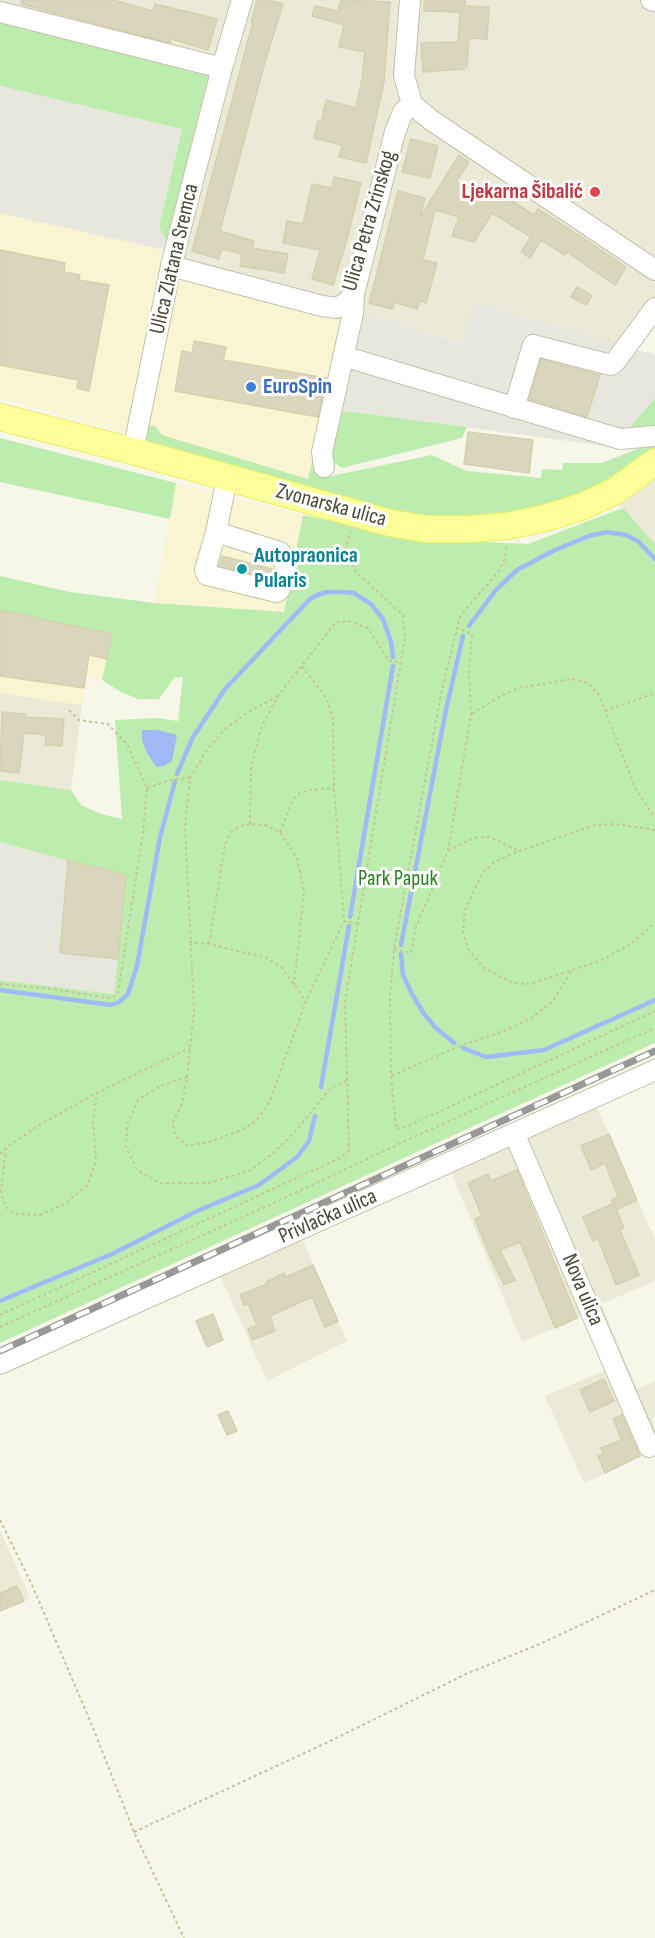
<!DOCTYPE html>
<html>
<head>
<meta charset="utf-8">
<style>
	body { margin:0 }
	canvas { display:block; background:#f6f6e9 }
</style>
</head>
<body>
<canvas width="655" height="1938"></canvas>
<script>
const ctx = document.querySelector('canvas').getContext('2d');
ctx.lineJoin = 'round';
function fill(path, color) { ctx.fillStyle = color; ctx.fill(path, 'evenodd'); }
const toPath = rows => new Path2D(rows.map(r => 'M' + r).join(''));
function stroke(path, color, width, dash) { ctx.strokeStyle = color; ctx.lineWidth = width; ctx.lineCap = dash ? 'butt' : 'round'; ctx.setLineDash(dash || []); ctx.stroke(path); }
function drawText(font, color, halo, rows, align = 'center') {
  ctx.font = font + ' "Sofia Sans Condensed",sans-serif'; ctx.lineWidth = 6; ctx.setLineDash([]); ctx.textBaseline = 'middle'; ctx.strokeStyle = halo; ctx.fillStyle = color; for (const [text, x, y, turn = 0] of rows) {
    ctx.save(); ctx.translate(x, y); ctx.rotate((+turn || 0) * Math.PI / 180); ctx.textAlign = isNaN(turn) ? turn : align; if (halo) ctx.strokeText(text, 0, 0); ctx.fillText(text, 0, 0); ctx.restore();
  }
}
fill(toPath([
	[0,0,655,0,655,318,633,349,475,302,462,343,368,314,359,309,192,263,170,248,213,73,0,18],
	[655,452,655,544,602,486],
	[0,693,82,705,71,790,0,780],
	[595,1103,655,1240,655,1281,601,1304,637,1389,655,1381,655,1416,652,1418,655,1426,655,1449,584,1483,545,1396,615,1366,592,1312,522,1342,450,1170],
	[301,1237,347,1341,267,1381,219,1273],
	[0,1530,30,1598,0,1611]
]), '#eaead6');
fill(toPath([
	[0,213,159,249,170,248,192,263,351,306,308,479,162,435,155,426,142,437,0,399],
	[176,483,303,515,284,612,154,603],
	[0,610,112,634,102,680,86,677,82,705,0,693]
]), '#f9f5d3');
fill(toPath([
	[0,86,182,129,159,227,170,248,159,249,0,213],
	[474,302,655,355,655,398,613,447,337,410,359,309,368,314,461,343],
	[0,842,126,875,114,994,0,980]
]), '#e8e7dd');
fill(toPath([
	[0,18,213,73,170,248,159,227,182,129,0,86],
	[655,398,655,429,626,432],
	[337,410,467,427,462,438,342,468,328,458],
	[143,425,155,426,162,435,308,479,314,454,326,475,331,476,432,455,467,471,541,478,542,469,562,470,563,463,602,463,655,442,655,452,602,486,539,510,464,519,393,512,145,442,142,437],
	[0,438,176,483,170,519,0,482],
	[623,508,655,544,655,1043,0,1343,0,980,114,994,126,876,0,842,0,780,71,790,81,805,101,814,122,819,115,720,157,718,178,721,183,677,174,678,159,699,138,699,121,692,102,680,112,634,0,610,0,576,70,592,154,603,284,612,303,515,417,539,528,544]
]), '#bdedae');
fill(toPath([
	[142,730,158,730,177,735,172,761,164,766,156,767,146,751,142,740]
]), '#a1b9f7');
stroke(toPath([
	[469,626,496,590,517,570,553,551,589,536,607,532,626,535,639,542,655,559],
	[177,774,193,737,225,689,310,599,317,595,327,592,345,592,354,593,371,604,383,619,391,642,393,657],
	[350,917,393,666],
	[401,945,446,710,463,636],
	[401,954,403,975,412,994,424,1014,436,1028,454,1043],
	[0,990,111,1005,119,1002,128,994,137,966,160,837,175,782],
	[463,1048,486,1057,544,1050,655,1000],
	[321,1087,349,926],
	[0,1301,112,1254,197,1211,259,1185,297,1157,309,1141,315,1116]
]), '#a1b9f7', 4.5);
const building = toPath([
	[22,0,113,0,153,11,155,4,217,19,208,50,171,39,170,43,74,18,21,4,22,0],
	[257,0,268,0,283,4,265,62,220,231,254,241,252,248,288,254,284,273,240,266,242,254,222,249,219,259,192,251,253,22,251,22,257,0],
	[341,0,390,2,384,82,366,163,339,157,342,145,314,138,318,121,321,122,326,100,356,108,362,79,365,52,339,47,344,25,312,16,315,6,338,11,341,0],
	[424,0,465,0,465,6,489,7,487,39,469,38,467,67,463,66,464,69,423,72,421,43,458,42,460,12,424,11,424,0],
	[411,139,438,146,430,178,402,172,411,139],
	[459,155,469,162,456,182,480,197,488,183,504,193,503,195,534,215,538,209,583,238,626,267,615,285,567,252,565,255,541,240,530,258,521,252,531,237,492,213,474,242,452,236,459,217,435,210,423,260,437,263,426,303,420,301,417,309,394,302,393,309,369,303,398,191,425,198,420,218,459,155],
	[334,177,361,183,346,243,333,285,312,279,320,250,283,243,287,221,303,224,312,184,332,188,334,177],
	[0,250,65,263,64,272,80,275,79,280,109,285,89,391,77,388,78,380,0,365,0,250],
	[577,287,592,296,586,305,571,297,577,287],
	[194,341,226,347,223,360,326,378,318,417,175,391,182,351,192,353,194,341],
	[541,359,600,375,587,417,529,399,541,359],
	[468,432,533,440,529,473,464,464,468,432],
	[222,556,272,569,270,578,219,566,222,556],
	[0,610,112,634,107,659,89,655,84,688,0,676,0,610],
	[2,712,25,714,25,717,64,719,62,746,45,745,46,735,24,733,19,773,0,771,2,712],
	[68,860,126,875,118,959,60,953,68,860],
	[609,1134,637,1200,616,1210,612,1200,618,1197,605,1163,591,1170,581,1146,609,1134],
	[517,1170,577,1318,555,1328,520,1242,500,1250,515,1280,504,1285,490,1256,475,1219,482,1216,468,1183,488,1174,491,1181,517,1170],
	[614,1203,624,1228,620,1230,639,1275,616,1285,598,1239,593,1241,583,1217,614,1203],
	[313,1265,338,1321,325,1327,312,1297,270,1316,275,1331,252,1340,248,1329,257,1325,248,1304,244,1305,240,1295,267,1284,266,1282,284,1273,286,1277,313,1265],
	[213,1314,223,1340,207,1347,196,1321,213,1314],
	[604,1379,614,1401,590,1412,580,1390,604,1379],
	[228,1411,237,1431,227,1435,218,1415,228,1411],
	[622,1415,640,1456,605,1473,598,1456,603,1454,601,1448,622,1440,613,1419,622,1415],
	[17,1586,24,1601,0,1611,0,1593,17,1586]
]);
fill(building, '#d9d6bd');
stroke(building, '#d4d1b0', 1.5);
const minor = toPath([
	[410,0,404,75,412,104,431,120,655,270],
	[651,0,655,1],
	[0,12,222,68],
	[171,266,322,306,337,308,347,302,354,294,395,132,403,112,412,104],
	[343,356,620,439,655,436],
	[514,408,533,345,611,365,615,362,655,308],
	[133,451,171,266,222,68,242,0],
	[324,467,322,452,353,313,354,294],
	[216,532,280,552,284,559,285,566,280,589,277,592,207,575,205,570,216,532,227,478],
	[514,1133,649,1447],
	[0,1364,655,1070]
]);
const major = toPath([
	[0,417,133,451,390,523,426,529,470,529,508,526,545,518,581,507,615,491,655,462]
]);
stroke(minor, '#c2c2aa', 22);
stroke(major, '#edef5e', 28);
stroke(toPath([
	[506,547,505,559,498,572,460,616,441,694,394,949,390,997,391,1076,396,1129,406,1127,655,1011],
	[302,666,327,699,333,720,334,788,344,921,358,923],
	[278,696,248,712,225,729,206,751,190,778,185,827,194,1010,187,1077,182,1104,173,1121,175,1136,188,1146,213,1141,239,1131,256,1121,269,1103,306,1001,344,921],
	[605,711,655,693],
	[472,714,499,697,518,688,573,679,588,683,599,695,635,788,655,818],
	[147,788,174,779,190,778],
	[250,824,251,766,262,726,278,696,336,622,348,621,368,628,389,661,401,662],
	[655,830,615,824,595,825,519,851,494,862,482,874,465,910,463,932,468,949,484,968,513,983,530,984,600,961,631,944,655,922],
	[280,832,293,799,300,793,309,790,334,788],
	[448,851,469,840,479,837,490,837,517,850],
	[189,942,209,944,267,958,282,968,306,1001],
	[209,944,225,844,231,832,241,826,250,824,265,825,280,832,297,858,304,892,294,985],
	[394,949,411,953,416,927,448,851,471,715,469,672,472,634,457,628],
	[0,984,52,989,110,998,116,996,118,992,143,833,147,788,127,744,108,724,79,720,69,710],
	[392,1076,457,1047,507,1030,531,1018,552,1002,571,972],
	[187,1077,158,1087,138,1100,127,1125,126,1147,137,1170,160,1183,208,1183,249,1171,272,1154,293,1134,331,1088,346,1081],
	[6,1148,1,1192,6,1207,15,1214,40,1215,66,1203,88,1184,96,1160,93,1121,97,1093],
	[0,1154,6,1148,41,1124,97,1093,190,1048],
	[0,1315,340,1158,349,1150,345,1002,405,637,403,615,356,572,346,547,350,531],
	[0,1327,276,1202,416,1136,655,1028],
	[0,1520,32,1585,91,1723,134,1832,184,1938],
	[134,1832,324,1744,466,1674,542,1643,655,1590]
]), '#c5c49a', 2, [3, 3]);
stroke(minor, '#fff', 20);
stroke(major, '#fcff99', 26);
const rail = toPath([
	[0,1351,655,1051]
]);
stroke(rail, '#989898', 7);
stroke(rail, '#fff', 4.5, [14]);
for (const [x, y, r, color] of [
	[595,192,6,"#e0444e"],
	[251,387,6,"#3f7fe0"],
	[242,569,6,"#0f9aa8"]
]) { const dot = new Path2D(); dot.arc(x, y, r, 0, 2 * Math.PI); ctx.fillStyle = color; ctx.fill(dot); stroke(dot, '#fff', 2); }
drawText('bold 22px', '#be3a42', '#fff', [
	["Ljekarna Šibalić",583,192]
], 'right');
drawText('22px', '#4a4936', '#fff', [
	["Ulica Petra Zrinskog",370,221,-74],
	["Ulica Zlatana Sremca",175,259,-77],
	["Zvonarska ulica",331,506,15],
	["Privlačka ulica",328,1217,-24],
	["Nova ulica",582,1290,67]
]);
drawText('bold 22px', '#366cbe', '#fff', [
	["EuroSpin",263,387]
], 'left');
drawText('bold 22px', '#0d838f', '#fff', [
	["Autopraonica",254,556],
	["Pularis",254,581]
], 'left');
drawText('22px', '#298323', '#fff', [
	["Park Papuk",398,879]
]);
</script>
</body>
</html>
